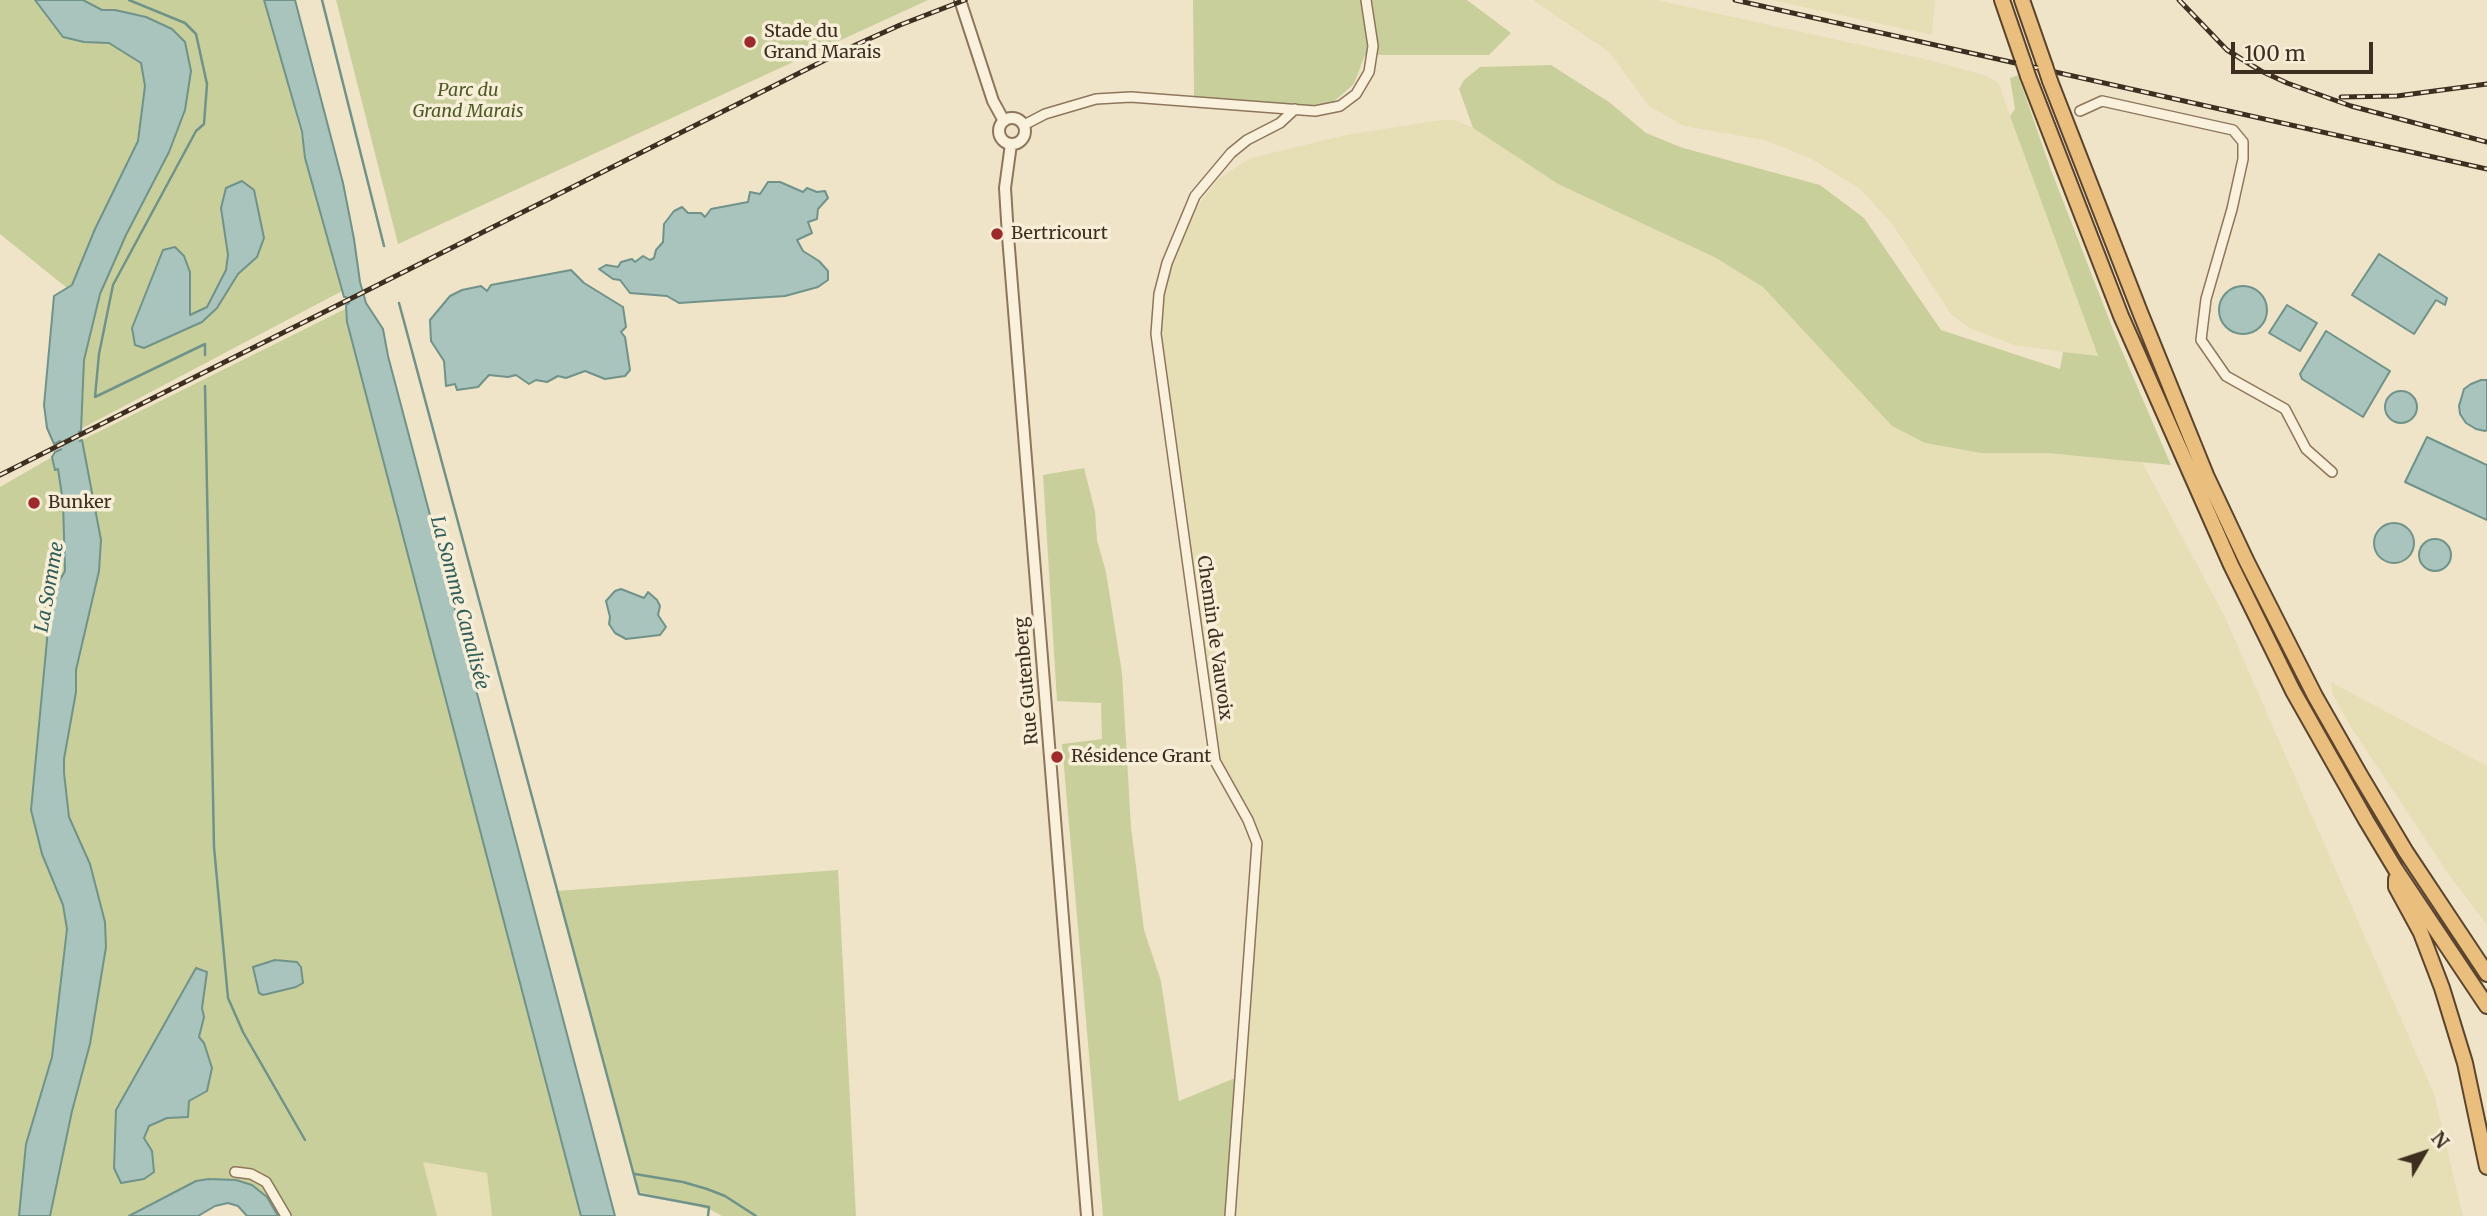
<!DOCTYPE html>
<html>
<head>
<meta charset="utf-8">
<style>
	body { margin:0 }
	#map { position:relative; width:2487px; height:1216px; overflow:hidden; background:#f0e4c8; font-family:Merriweather,serif }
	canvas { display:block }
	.north { position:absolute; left:2389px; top:1118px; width:70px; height:70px; -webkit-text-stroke:5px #f7eed8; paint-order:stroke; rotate:51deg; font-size:19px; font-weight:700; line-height:28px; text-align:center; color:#3d2e20 }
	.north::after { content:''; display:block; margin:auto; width:24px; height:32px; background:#3d2e20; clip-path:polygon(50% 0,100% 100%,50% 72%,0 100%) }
	.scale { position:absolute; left:2231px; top:42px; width:142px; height:32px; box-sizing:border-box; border:4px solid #3d2e20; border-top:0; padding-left:9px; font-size:21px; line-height:24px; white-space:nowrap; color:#3d2e20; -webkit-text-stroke:5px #f7eed8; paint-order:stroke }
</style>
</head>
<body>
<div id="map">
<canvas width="2487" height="1216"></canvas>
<div class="north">N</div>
<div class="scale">100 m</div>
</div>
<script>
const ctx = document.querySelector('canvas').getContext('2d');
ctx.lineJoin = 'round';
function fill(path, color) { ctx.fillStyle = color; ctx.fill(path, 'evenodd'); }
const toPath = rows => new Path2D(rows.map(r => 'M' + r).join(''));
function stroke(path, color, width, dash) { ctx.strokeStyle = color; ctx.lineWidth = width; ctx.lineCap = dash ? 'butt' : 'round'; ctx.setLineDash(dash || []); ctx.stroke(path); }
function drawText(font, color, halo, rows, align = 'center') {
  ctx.font = font + ' Merriweather,serif'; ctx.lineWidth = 7; ctx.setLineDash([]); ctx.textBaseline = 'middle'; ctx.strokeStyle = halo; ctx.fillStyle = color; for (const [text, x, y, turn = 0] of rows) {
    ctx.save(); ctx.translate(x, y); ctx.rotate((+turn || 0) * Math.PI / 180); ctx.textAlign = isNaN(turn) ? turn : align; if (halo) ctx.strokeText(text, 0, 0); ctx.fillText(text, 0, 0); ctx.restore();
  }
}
fill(toPath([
	[1533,0,1656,0,1929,60,1984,75,1998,82,2098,357,2014,345,1970,328,1951,314,1893,225,1860,189,1810,158,1764,140,1684,126,1649,106,1609,52],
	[1772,0,1935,0,1932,35],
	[1441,120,1455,120,1473,128,1558,184,1716,258,1763,287,1892,426,1925,443,1981,453,2047,453,2142,462,2224,615,2434,1094,2463,1216,1226,1216,1253,842,1210,755,1165,433,1153,297,1166,248,1219,178,1251,158,1346,135],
	[2331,682,2487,766,2487,925,2449,875,2351,727,2333,695],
	[422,1161,487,1173,492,1216,437,1216]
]), '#e6deb5');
fill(toPath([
	[0,0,46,0,137,50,154,77,149,123,72,285,67,288,0,234],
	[78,0,266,0,342,291,77,431,75,361,187,51,93,13],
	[336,0,928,0,398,244],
	[1193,0,1467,0,1511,33,1489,55,1365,55,1354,84,1331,104,1303,107,1194,96],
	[1551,65,1609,102,1646,133,1683,148,1820,185,1864,218,1941,330,2060,369,2063,352,2098,356,2010,116,2015,109,2010,78,2018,75,2051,170,2116,337,2171,465,2047,453,1981,453,1925,443,1892,426,1763,287,1716,258,1558,184,1473,128,1459,89,1464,80,1480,67],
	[347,308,347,322,581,1216,492,1216,487,1173,423,1162,437,1216,269,1216,244,1187,157,1216,43,1216,95,944,58,766,84,458,82,440],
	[52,457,55,469,58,468,68,482,68,575,39,724,76,925,55,1069,23,1216,0,1216,0,487],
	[1084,468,1095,511,1097,540,1106,572,1122,673,1131,827,1144,930,1161,981,1179,1101,1235,1078,1226,1216,1103,1216,1062,744,1102,739,1101,703,1057,701,1043,475],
	[838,870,856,1216,722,1216,711,1210,639,1192,556,891]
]), '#c9cf9b');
const water = toPath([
	[35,0,83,0,102,10,115,10,146,17,172,29,185,42,191,71,185,110,169,152,126,235,100,294,84,360,81,431,54,444,47,428,44,405,54,296,72,285,95,229,138,141,145,86,141,63,109,43,84,42,63,37,35,0],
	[264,0,295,0,343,183,354,239,360,282,366,303,383,329,388,356,615,1216,581,1216,347,322,346,305,349,303,346,297,344,297,305,158,302,132,264,0],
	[242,181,254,190,264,238,257,257,238,274,217,308,202,322,144,348,135,345,132,328,163,250,175,247,184,256,190,272,190,315,207,307,226,270,228,255,221,208,226,188,242,181],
	[768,182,780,182,803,192,807,188,817,192,825,191,828,198,818,209,817,219,808,222,812,233,797,240,803,251,819,261,828,271,828,280,818,287,785,296,679,303,667,296,630,293,620,280,613,279,599,269,606,265,618,267,621,262,632,259,635,262,643,256,650,260,654,258,656,250,663,242,664,224,674,211,682,207,688,213,701,213,705,217,711,209,748,202,750,192,760,194,768,182],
	[2379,254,2447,298,2445,305,2436,300,2414,334,2352,295,2379,254],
	[571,270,584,283,623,307,626,327,621,332,625,337,630,370,625,376,605,379,585,371,566,378,558,376,547,382,536,380,529,384,516,375,508,377,489,375,478,387,457,390,455,384,446,386,444,361,431,341,430,320,450,296,462,290,481,286,487,291,491,285,571,270],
	'2219 310a24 24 0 1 1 48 0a24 24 0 1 1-48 0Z',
	[2287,305,2317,323,2300,351,2269,333,2287,305],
	[2326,331,2390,371,2363,417,2302,379,2300,374,2326,331],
	[2481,380,2487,380,2487,430,2485,431,2476,429,2466,423,2460,414,2459,406,2464,389,2471,384,2481,380],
	'2385 407a16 16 0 1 1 32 0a16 16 0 1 1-32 0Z',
	[2427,437,2487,465,2487,520,2405,482,2427,437],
	[82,440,101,540,99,571,76,670,76,692,64,759,64,773,69,817,90,864,105,922,106,947,90,1044,72,1111,50,1216,19,1216,26,1144,52,1057,67,929,63,905,42,854,31,810,47,640,46,604,65,571,63,502,58,469,55,470,52,457,55,452,82,440],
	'2374 543a20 20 0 1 1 40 0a20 20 0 1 1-40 0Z',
	'2419 555a16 16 0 1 1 32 0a16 16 0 1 1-32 0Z',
	[621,589,644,598,648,592,657,600,660,606,658,615,666,627,660,635,626,639,615,633,609,624,610,617,606,601,615,591,621,589],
	[275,960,297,962,301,967,303,983,296,987,263,995,259,993,253,967,275,960],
	[196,968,207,972,202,1008,204,1017,199,1037,204,1043,212,1068,207,1091,189,1101,188,1117,167,1118,149,1126,144,1138,152,1151,154,1172,144,1179,121,1183,114,1168,116,1110,196,968],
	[209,1179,236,1180,252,1185,267,1197,278,1216,247,1216,238,1206,228,1203,215,1206,198,1216,129,1216,196,1181,209,1179]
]);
fill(water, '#a9c4bc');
stroke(water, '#6f938a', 2);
stroke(toPath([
	[129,0,185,23,196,34,207,84,204,124,196,131,113,285,99,354,95,397,205,344,205,355],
	[322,0,384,246],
	[399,303,639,1194,709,1207,708,1216],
	[205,386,214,847,228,998,243,1032,305,1140],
	[635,1174,683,1182,707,1189,725,1196,756,1216]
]), '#6f938a', 2.5);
stroke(toPath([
	[67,413,73,469]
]), '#a9c4bc', 18);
const minor = toPath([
	[2080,111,2102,101,2233,130,2243,142,2243,159,2232,209,2206,299,2201,340,2226,376,2285,409,2306,449,2332,472],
	[1024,125,1045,114,1096,99,1131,97,1315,111,1340,106,1356,94,1369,72,1373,46,1366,0],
	[235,1172,251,1174,266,1182,286,1216],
	[1230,1216,1257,843,1248,820,1215,761,1156,334,1159,294,1167,263,1195,196,1231,153,1247,140,1280,123,1295,109]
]);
const tertiary = toPath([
	[960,0,993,101,1004,121],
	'999 131a13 13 0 1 1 26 0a13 13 0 1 1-26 0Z',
	[1011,144,1005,188,1008,236,1087,1216]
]);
const trunk = toPath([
	[2002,0,2023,61],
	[2022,0,2045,66],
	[2028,76,2121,316,2231,565,2293,691,2366,820,2396,870,2487,1006],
	[2050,81,2140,312,2206,475,2247,562,2315,696,2360,775,2406,852,2487,974],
	[2396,879,2396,887,2421,933,2442,988,2465,1063,2487,1167]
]);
stroke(minor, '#8d765c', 12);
stroke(tertiary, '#8d765c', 14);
stroke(trunk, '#5b4430', 18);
stroke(minor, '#faf1dc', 9);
stroke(tertiary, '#faf1dc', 10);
stroke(trunk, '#eabe7c', 14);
const rail = toPath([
	[1735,0,2487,169],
	[2179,0,2227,50,2261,71,2287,83,2351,106,2487,142],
	[2341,97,2397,96,2487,84],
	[0,475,849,48,900,25,965,0]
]);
stroke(rail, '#3d2e20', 5);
stroke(rail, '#f7eed8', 2.5, [8]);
const trunkBridge = toPath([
	[2023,61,2028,76],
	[2045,66,2050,81]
]);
stroke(trunkBridge, '#5b4430', 18, []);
stroke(trunkBridge, '#eabe7c', 14);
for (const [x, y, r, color] of [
	[750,42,7,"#9e2a2b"],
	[997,234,7,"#9e2a2b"],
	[34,503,7,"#9e2a2b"],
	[1057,757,7,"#9e2a2b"]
]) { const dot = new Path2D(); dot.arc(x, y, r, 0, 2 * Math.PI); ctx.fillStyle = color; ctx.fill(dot); stroke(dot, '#f7eed8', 2.5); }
drawText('18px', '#3d2e20', '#f7eed8', [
	["Stade du",764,32],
	["Grand Marais",764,53],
	["Bertricourt",1011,234],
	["Bunker",48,503],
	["Résidence Grant",1071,757]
], 'left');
drawText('italic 18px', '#4d5a26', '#f7eed8', [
	["Parc du",468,91],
	["Grand Marais",468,112]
]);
drawText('18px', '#3d2e20', '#f7eed8', [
	["Chemin de Vauvoix",1214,638,82],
	["Rue Gutenberg",1027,681,-95]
]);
drawText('italic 19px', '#2f5d5a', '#f7eed8', [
	["La Somme",50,587,-80],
	["La Somme Canalisée",459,603,75]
]);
</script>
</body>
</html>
